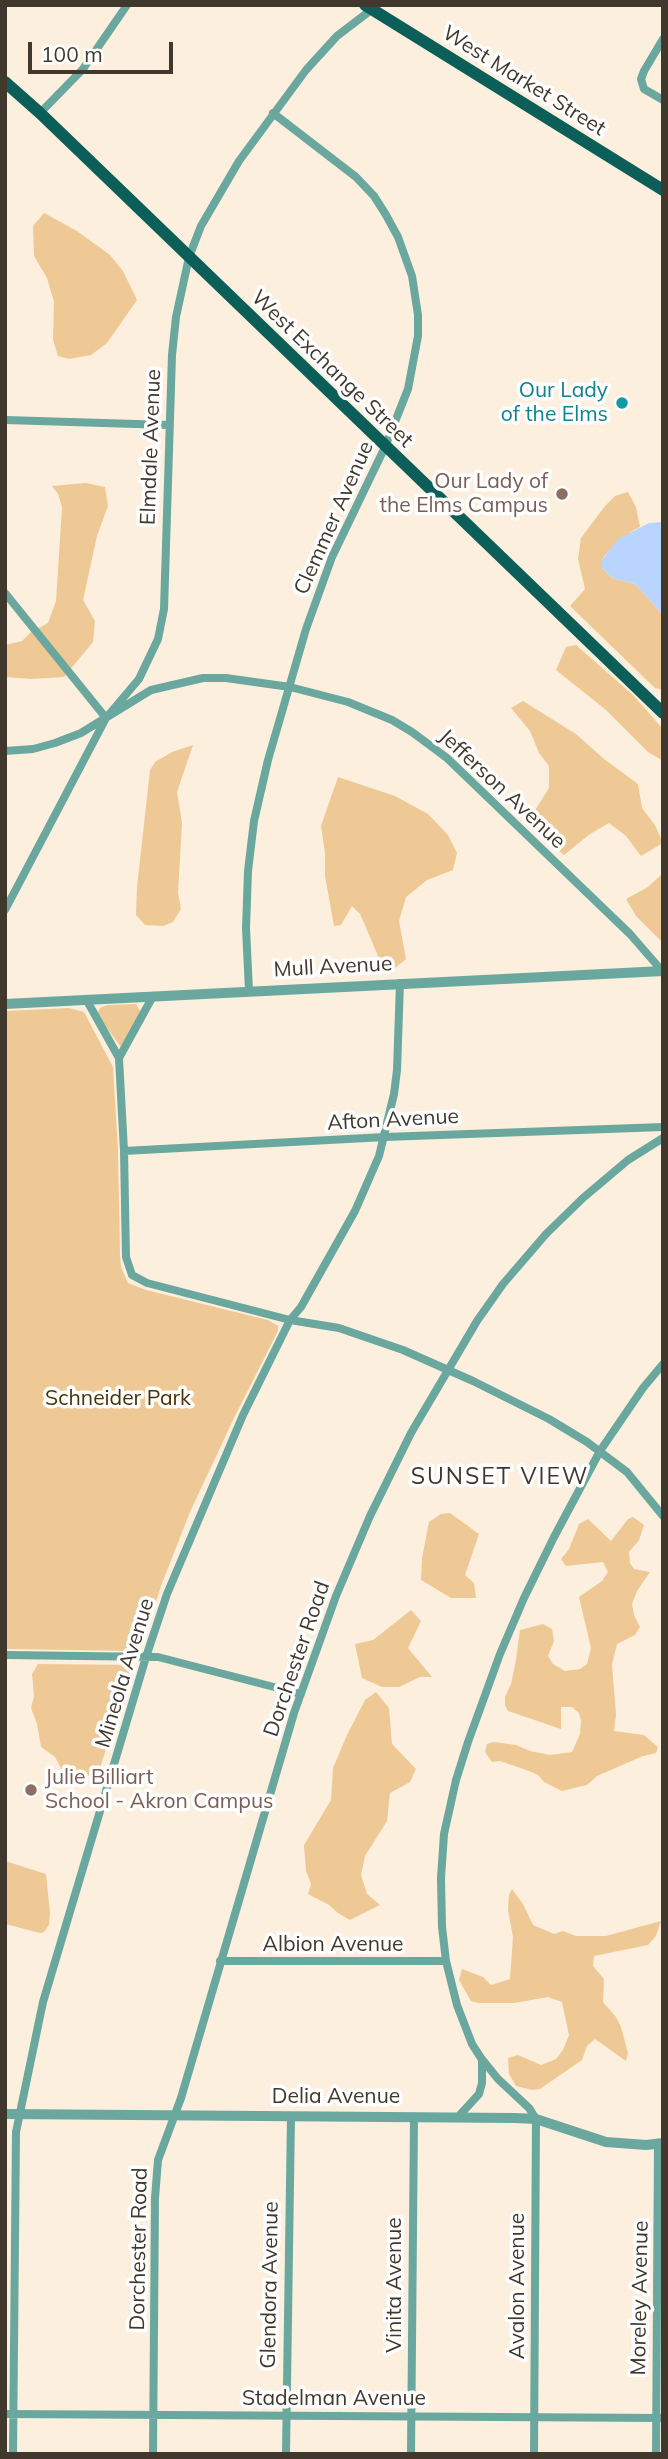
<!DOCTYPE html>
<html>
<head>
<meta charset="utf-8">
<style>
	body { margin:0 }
	#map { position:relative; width:668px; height:2459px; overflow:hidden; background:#fcefdd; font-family:Mulish,sans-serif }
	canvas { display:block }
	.frame { position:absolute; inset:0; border:7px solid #40382c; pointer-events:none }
	.scale { position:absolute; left:28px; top:42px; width:145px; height:32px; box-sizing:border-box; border:4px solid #40382c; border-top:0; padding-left:9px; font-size:21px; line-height:24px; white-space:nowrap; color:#40382c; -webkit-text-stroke:5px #fefefe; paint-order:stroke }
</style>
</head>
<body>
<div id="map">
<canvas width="668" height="2459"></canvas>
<div class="frame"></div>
<div class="scale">100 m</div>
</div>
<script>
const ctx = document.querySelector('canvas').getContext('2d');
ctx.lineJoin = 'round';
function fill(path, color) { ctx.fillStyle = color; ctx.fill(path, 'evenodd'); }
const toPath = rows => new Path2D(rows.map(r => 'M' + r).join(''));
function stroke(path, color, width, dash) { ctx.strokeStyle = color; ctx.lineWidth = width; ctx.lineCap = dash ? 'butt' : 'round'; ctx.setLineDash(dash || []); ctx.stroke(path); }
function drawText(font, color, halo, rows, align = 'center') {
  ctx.font = font + ' Mulish,sans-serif'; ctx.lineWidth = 7; ctx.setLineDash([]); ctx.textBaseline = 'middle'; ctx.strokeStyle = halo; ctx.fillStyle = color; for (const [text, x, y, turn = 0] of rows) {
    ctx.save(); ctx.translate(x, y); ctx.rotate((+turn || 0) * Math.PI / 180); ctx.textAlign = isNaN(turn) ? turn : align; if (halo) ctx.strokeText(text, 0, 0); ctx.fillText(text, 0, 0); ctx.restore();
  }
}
fill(toPath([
	[44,213,77,231,110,255,123,271,137,300,107,343,91,355,69,359,58,356,53,340,54,302,47,278,34,256,33,226],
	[86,483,105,487,108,506,97,536,83,600,95,621,93,642,64,677,31,679,5,677,5,645,22,641,31,632,48,623,56,601,62,507,58,494,52,486],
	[628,492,636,507,640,527,632,531,606,554,602,560,602,568,612,578,635,584,663,615,663,690,655,688,570,606,585,589,578,559,581,538,605,506,615,496],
	[576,645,633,695,663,729,663,761,648,752,606,710,556,670,566,647],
	[523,701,576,734,604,759,638,784,642,808,655,825,663,843,641,856,626,836,609,823,590,834,564,855,542,838,532,815,549,788,549,766,539,753,530,731,511,708],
	[193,745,177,792,182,823,178,893,181,909,173,922,163,926,145,925,136,915,137,887,150,770,155,762,172,752],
	[338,777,395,796,428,814,448,835,457,853,453,870,427,880,406,897,399,921,406,959,395,968,382,965,360,914,352,906,341,925,334,926,325,876,325,853,321,826],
	[663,873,663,943,636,916,626,899,648,887],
	[136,1004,140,1011,139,1018,121,1047,100,1019,98,1012,100,1008,107,1005],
	[69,1008,84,1012,113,1067,118,1151,120,1254,121,1267,128,1283,146,1290,268,1320,278,1326,278,1331,234,1418,190,1512,161,1586,142,1645,131,1651,5,1649,5,1011],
	[450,1513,479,1534,465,1575,474,1583,476,1598,451,1598,421,1580,422,1558,429,1522,441,1514],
	[633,1517,644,1525,639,1540,629,1552,630,1563,634,1569,650,1572,637,1591,632,1604,634,1615,640,1627,635,1635,617,1644,612,1665,616,1715,614,1731,644,1735,658,1747,656,1753,643,1756,597,1776,587,1785,562,1791,544,1782,538,1775,529,1771,500,1761,492,1762,485,1752,487,1744,494,1742,516,1745,530,1751,550,1755,572,1752,580,1734,581,1721,579,1713,572,1707,561,1707,561,1729,508,1711,505,1705,505,1697,511,1684,516,1660,520,1630,543,1624,552,1629,554,1641,548,1656,553,1664,565,1671,580,1669,587,1664,591,1648,579,1597,602,1581,608,1572,603,1562,566,1566,561,1559,569,1549,579,1524,588,1519,611,1541,628,1519],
	[411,1610,421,1621,408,1648,432,1677,420,1677,399,1687,382,1687,362,1678,355,1644,373,1640],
	[38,1664,132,1665,98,1775,66,1777,55,1757,41,1747,37,1724,31,1708,34,1696,32,1674],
	[376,1692,389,1708,392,1744,416,1769,410,1782,390,1793,387,1821,365,1856,361,1875,367,1894,380,1905,350,1920,338,1913,329,1905,308,1894,311,1884,306,1871,304,1845,331,1800,333,1768,347,1735,365,1700],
	[5,1861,46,1874,50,1913,49,1925,44,1932,40,1933,5,1924],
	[512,1889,523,1904,533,1925,554,1934,563,1931,576,1936,606,1936,661,1921,656,1936,648,1945,594,1956,593,1966,604,1979,603,2002,616,2017,621,2027,628,2053,626,2061,595,2039,587,2046,582,2060,540,2089,532,2090,516,2086,509,2074,508,2058,518,2055,541,2065,556,2059,563,2050,569,2035,562,2002,548,1997,514,2003,479,2003,471,2001,459,1980,462,1969,483,1977,491,1985,510,1979,513,1937,508,1910,509,1895]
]), '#efc995');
fill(toPath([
	[663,522,663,615,635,584,612,578,602,568,602,560,618,539,649,523]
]), '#b9d4ff');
stroke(toPath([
	[663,39,644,71,641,79,644,89,663,100],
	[40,113,83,69,127,5],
	[5,420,169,425],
	[5,593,106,718],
	[5,751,33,749,55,743,81,733,151,690,203,678,226,678,290,687,348,702,392,720,412,732,447,758,630,934,663,972],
	[5,910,106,718,139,679,158,639,164,609,172,355,176,317,189,257,201,226,239,161,306,70,337,36,375,7],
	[249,991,246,928,248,871,254,821,268,760,306,629,332,557,385,447,408,389,418,336,418,315,412,276,398,237,386,215,374,196,356,177,273,113],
	[86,999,119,1058,124,1151,126,1257,132,1275,147,1283,290,1320,339,1328,403,1350,473,1381,549,1419,587,1442,627,1472,663,1516],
	[119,1058,153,996],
	[124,1151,385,1137,663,1127],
	[5,1655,158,1657,301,1694],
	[220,1961,446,1961],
	[458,2117,479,2094,482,2083,482,2061],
	[5,2414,663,2418],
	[13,2454,16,2132,43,2002,146,1657,167,1594,243,1415,290,1320,301,1307,355,1211,379,1156,394,1094,397,1070,400,983],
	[153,2454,155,2198,158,2160,181,2098,294,1713,336,1596,370,1516,411,1433,477,1321,503,1284,546,1234,583,1198,628,1160,663,1138],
	[286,2454,291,2116],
	[411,2454,414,2117],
	[534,2454,536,2119,529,2108,498,2079,481,2058,472,2044,457,2005,446,1961,442,1927,441,1878,444,1834,456,1780,468,1742,500,1654,524,1598,554,1537,600,1451,643,1388,663,1364],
	[656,2454,658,2143]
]), '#69a79f', 8);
stroke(toPath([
	[5,1004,663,971],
	[5,2114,515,2118,536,2119,606,2142,646,2145,663,2143]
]), '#69a79f', 10);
stroke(toPath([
	[365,5,663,190],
	[5,82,40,113,663,713]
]), '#0c5f58', 12);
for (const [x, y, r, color] of [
	[622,403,7,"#0f9aa8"],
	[562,494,7,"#8d6e63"],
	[31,1790,7,"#8d6e63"]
]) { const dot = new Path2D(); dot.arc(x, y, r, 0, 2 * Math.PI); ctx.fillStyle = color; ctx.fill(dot); stroke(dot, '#fefefe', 2.5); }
drawText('21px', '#40382c', '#fefefe', [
	["West Market Street",524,81,32],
	["West Exchange Street",332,369,44],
	["Elmdale Avenue",151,447,-88],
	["Clemmer Avenue",334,518,-66],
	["Jefferson Avenue",502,789,43],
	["Mull Avenue",333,967,-3],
	["Afton Avenue",393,1120,-3],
	["Dorchester Road",297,1659,-71],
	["Mineola Avenue",125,1673,-73],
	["Albion Avenue",333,1945],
	["Delia Avenue",336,2097],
	["Dorchester Road",139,2249,-89],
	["Glendora Avenue",270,2285,-89],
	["Vinita Avenue",395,2285,-90],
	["Avalon Avenue",518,2286,-90],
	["Moreley Avenue",640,2298,-89],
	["Stadelman Avenue",334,2399]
]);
drawText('21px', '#0d838f', '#fefefe', [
	["Our Lady",608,391],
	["of the Elms",608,415]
], 'right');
drawText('21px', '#785e54', '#fefefe', [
	["Our Lady of",548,482],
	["the Elms Campus",548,506],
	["Julie Billiart",45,1778,"left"],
	["School - Akron Campus",45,1802,"left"]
], 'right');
drawText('21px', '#4a3103', '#fefefe', [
	["Schneider Park",118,1399]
]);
ctx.letterSpacing = '2px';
drawText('23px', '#40382c', '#fefefe', [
	["SUNSET VIEW",500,1477]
]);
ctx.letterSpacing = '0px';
</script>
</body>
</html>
